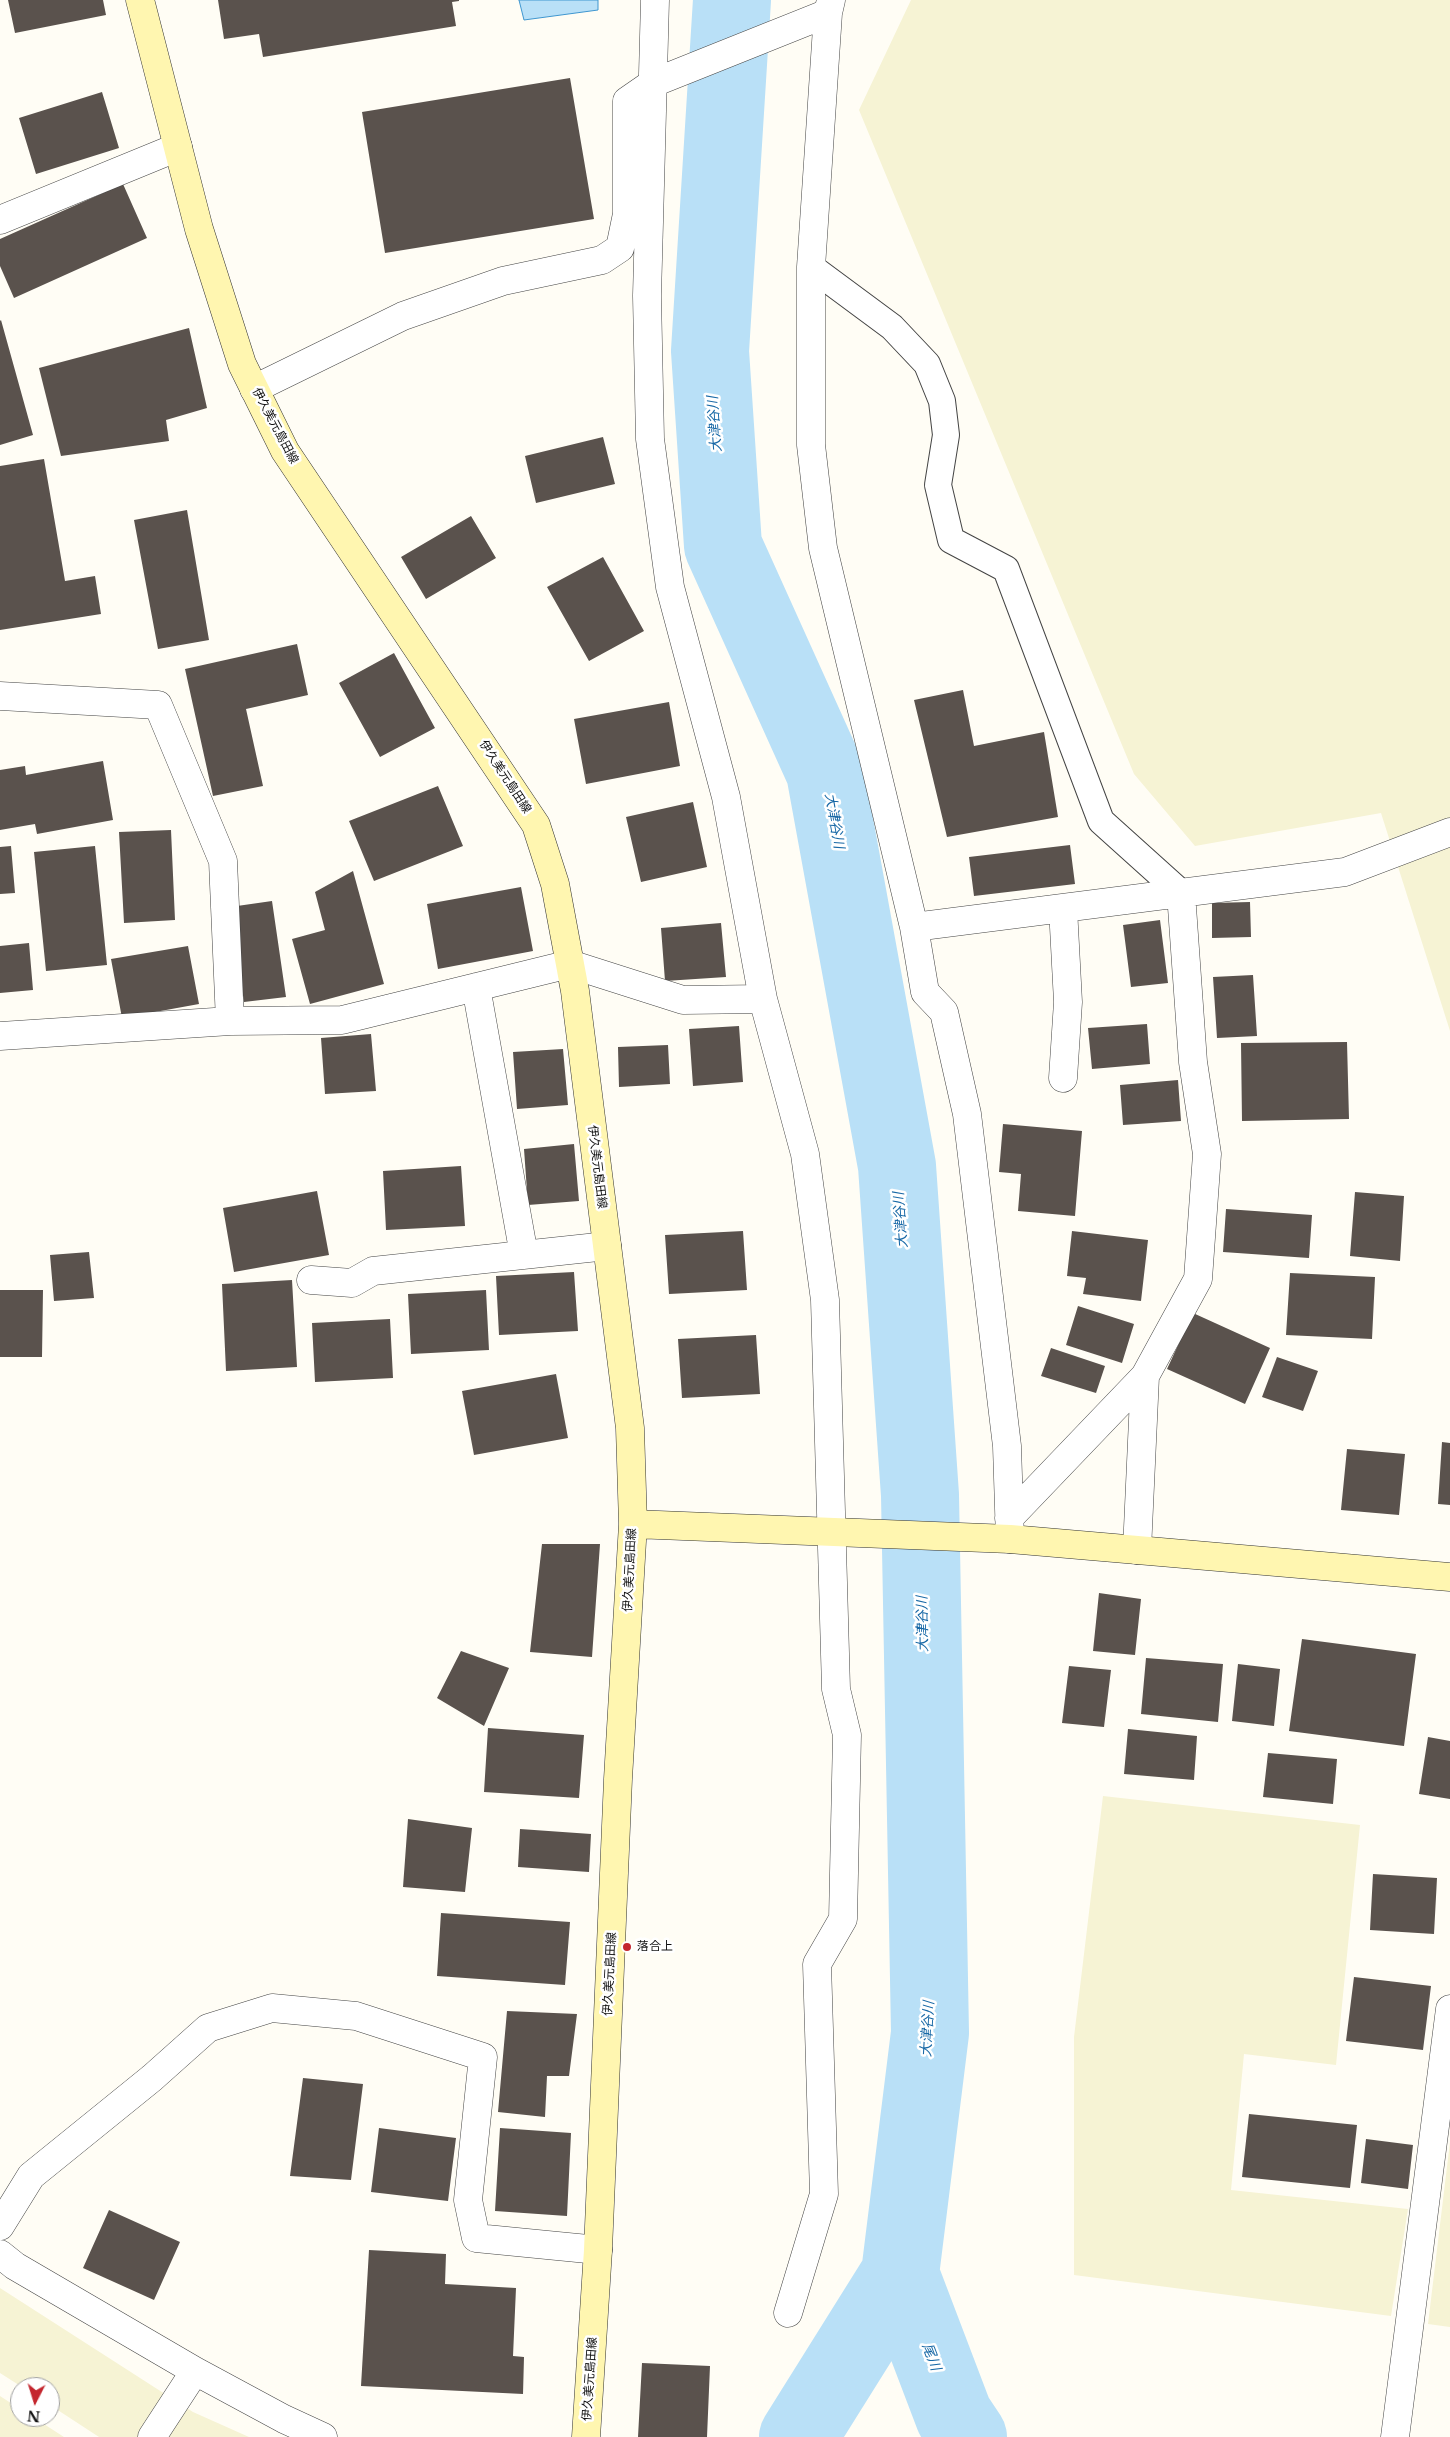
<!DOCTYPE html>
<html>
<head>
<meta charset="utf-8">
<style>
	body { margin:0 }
	#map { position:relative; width:1450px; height:2437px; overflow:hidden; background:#fffdf5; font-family:"Libre Baskerville",serif }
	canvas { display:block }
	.north { position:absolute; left:10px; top:2377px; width:50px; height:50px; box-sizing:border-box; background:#fff; border:1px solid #a0a0a0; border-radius:50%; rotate:185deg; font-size:14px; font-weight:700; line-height:20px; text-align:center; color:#111 }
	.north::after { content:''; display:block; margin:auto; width:18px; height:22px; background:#c4262e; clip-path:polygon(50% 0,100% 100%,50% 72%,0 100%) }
</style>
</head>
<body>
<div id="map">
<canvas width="1450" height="2437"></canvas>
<div class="north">N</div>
</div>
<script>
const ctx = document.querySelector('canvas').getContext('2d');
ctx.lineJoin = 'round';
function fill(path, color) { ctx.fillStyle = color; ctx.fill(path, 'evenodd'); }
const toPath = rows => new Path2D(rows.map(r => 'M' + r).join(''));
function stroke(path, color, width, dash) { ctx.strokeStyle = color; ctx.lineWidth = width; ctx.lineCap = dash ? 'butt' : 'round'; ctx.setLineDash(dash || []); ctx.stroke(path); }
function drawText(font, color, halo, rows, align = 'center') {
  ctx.font = font + ' "Libre Baskerville","Noto Sans JP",serif'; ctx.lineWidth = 5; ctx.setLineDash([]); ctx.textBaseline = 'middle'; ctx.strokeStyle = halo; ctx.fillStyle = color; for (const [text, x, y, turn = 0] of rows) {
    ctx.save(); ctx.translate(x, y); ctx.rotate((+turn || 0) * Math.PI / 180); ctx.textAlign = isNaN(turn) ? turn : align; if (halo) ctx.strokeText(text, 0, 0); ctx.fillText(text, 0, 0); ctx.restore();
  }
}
fill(toPath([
	[911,0,1450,0,1450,1031,1381,813,1195,846,1134,774,859,110],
	[1103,1796,1360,1825,1336,2065,1244,2054,1231,2190,1408,2209,1391,2316,1074,2275,1074,2037],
	[1450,2142,1450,2327,1428,2324],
	[0,2288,193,2412,249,2437,99,2437,50,2405,50,2387,22,2387,0,2373],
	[0,2396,20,2409,20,2417,33,2417,64,2437,0,2437]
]), '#f6f3d4');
const water = toPath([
	[519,0,598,0,598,10,524,20,519,0]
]);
fill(water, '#b9e0f7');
stroke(water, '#3f96cf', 1);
stroke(toPath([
	[732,0,710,351,723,546,825,772,897,1166,920,1495,930,2033,900,2274,798,2437],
	[900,2274,954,2416,968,2437]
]), '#b9e0f7', 78);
fill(toPath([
	[8,0,103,0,106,15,15,33],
	[218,0,459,0,459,1,452,2,456,26,263,57,259,34,224,39],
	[570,78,594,219,385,253,362,112],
	[102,92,119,148,36,174,19,118],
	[123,184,147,238,14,298,0,266,0,239],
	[1,320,33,435,0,445,0,321],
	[189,328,207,408,166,420,169,441,61,456,39,368],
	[603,437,615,484,536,503,525,456],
	[44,459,65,581,95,576,101,614,0,630,0,466],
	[187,510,209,640,158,649,134,520],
	[471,516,496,558,426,599,401,557],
	[603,557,644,631,589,661,547,587],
	[297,644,308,695,246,709,263,786,213,796,185,669],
	[394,653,435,728,380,757,339,683],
	[963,690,974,746,1044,732,1058,817,947,837,914,700],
	[669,702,680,766,586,784,574,719],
	[103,761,113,820,37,834,35,824,0,830,0,770,25,766,26,775],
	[438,786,463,846,374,881,349,821],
	[693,802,707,867,641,882,626,817],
	[171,830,175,920,124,923,119,832],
	[1070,845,1075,884,974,896,969,857],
	[11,846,15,893,0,894,0,847],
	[95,846,107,965,46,971,34,852],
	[353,871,384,984,310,1004,292,939,325,930,315,892],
	[521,887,533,951,438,969,427,904],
	[272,901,286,997,244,1002,230,907],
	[1250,902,1251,937,1212,938,1212,903],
	[1160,920,1168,983,1131,987,1123,925],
	[721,923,726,977,665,981,661,928],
	[29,943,33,990,0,993,0,946],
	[188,946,199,1004,122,1018,111,959],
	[1253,975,1257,1036,1217,1038,1213,977],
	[1147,1024,1150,1064,1092,1069,1088,1028],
	[739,1026,743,1082,693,1086,689,1029],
	[371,1034,376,1091,325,1094,321,1038],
	[1347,1042,1349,1119,1242,1121,1241,1043],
	[668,1045,670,1084,619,1087,618,1047],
	[563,1049,568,1105,517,1109,513,1052],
	[1178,1080,1181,1121,1123,1125,1120,1085],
	[1003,1124,1082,1131,1075,1216,1018,1211,1021,1174,999,1172],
	[574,1144,579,1201,528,1205,524,1149],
	[461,1166,465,1226,386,1230,383,1171],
	[317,1191,329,1255,234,1272,223,1208],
	[1355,1192,1404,1196,1400,1261,1350,1256],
	[1226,1209,1312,1215,1309,1258,1223,1252],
	[743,1231,747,1290,669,1294,665,1235],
	[1072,1231,1148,1240,1141,1301,1083,1294,1086,1278,1067,1276],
	[89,1252,94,1298,54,1301,50,1255],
	[574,1272,578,1331,499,1335,496,1276],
	[1290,1273,1375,1277,1372,1339,1286,1335],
	[292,1280,297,1367,226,1371,222,1284],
	[0,1290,43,1290,42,1357,0,1357],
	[486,1290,489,1350,411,1354,408,1294],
	[1078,1306,1134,1324,1122,1363,1066,1345],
	[1193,1313,1270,1348,1245,1404,1167,1369],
	[390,1319,393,1378,315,1382,312,1323],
	[756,1335,760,1394,682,1398,678,1339],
	[1051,1348,1105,1366,1096,1393,1041,1376],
	[1277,1357,1318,1371,1303,1411,1262,1397],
	[556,1374,568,1438,474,1455,462,1391],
	[1442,1442,1450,1443,1450,1505,1438,1504],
	[1347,1449,1405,1454,1399,1515,1341,1510],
	[542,1544,600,1544,592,1657,530,1652],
	[1099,1593,1141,1599,1135,1655,1093,1651],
	[1302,1639,1416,1654,1404,1746,1289,1731],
	[461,1651,509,1668,484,1726,437,1698],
	[1146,1658,1223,1664,1218,1722,1141,1714],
	[1238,1664,1280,1669,1274,1726,1232,1721],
	[1069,1666,1111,1670,1104,1727,1062,1723],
	[488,1728,584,1735,579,1798,484,1792],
	[1128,1729,1197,1736,1194,1780,1124,1774],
	[1428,1737,1450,1741,1450,1799,1419,1794],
	[1268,1753,1337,1759,1333,1804,1263,1797],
	[408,1819,472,1828,465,1892,403,1887],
	[520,1829,591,1834,589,1872,518,1867],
	[1373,1874,1437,1878,1434,1934,1370,1930],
	[441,1913,570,1922,565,1985,437,1976],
	[1354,1977,1431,1986,1423,2050,1346,2041],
	[507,2011,577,2014,569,2076,547,2076,545,2117,498,2112],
	[303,2078,363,2084,351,2180,290,2176],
	[1249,2114,1357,2125,1350,2188,1242,2177],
	[379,2128,456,2138,448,2201,371,2192],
	[500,2128,571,2133,567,2216,495,2211],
	[1366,2139,1413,2145,1408,2189,1361,2183],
	[109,2210,180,2242,154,2300,83,2268],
	[369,2250,446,2254,445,2284,516,2288,513,2356,524,2357,523,2394,361,2386],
	[642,2363,710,2366,707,2437,638,2437]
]), '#5a524d');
const lane = toPath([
	[811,267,892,327,927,364,942,401,946,435,938,485,951,540,1006,569,1101,821,1181,893]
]);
const street = toPath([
	[655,0,647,296,650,439,670,587,726,797,763,999,805,1154,825,1300,836,1689,847,1735,843,1919,817,1964,824,2194,788,2313],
	[831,0,828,13,811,267,811,445,823,548,914,927,925,992,944,1012,967,1114,1007,1446,1010,1539],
	[0,220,178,147],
	[254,389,403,316,503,281,602,260,620,248,627,214,627,101,653,83,828,13],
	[0,696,158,705,223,861,230,1021],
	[914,927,1345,872,1450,832],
	[476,987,524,1255],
	[0,1036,230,1021,342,1020,570,964,683,1000,763,999],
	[1063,1078,1068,1002,1063,908],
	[311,1280,352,1283,373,1271,607,1246],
	[1009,1518,1145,1376],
	[1137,1550,1145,1376,1198,1279,1207,1154,1193,1062,1181,893],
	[0,2226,31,2176,152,2078,208,2028,272,2008,356,2016,483,2057,468,2200,476,2238,598,2250],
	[0,2254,15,2266,195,2371,284,2419,323,2437],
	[152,2437,195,2371],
	[1395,2437,1450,2009]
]);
const secondary = toPath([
	[140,0,199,229,242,364,285,451,536,825,555,884,575,991,630,1428,633,1524,618,1779,598,2250,586,2437],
	[633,1524,1010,1539,1450,1577]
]);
stroke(lane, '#444', 28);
stroke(street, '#444', 29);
stroke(secondary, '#333', 29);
stroke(lane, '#fff', 26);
stroke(street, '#fff', 28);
stroke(secondary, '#fff6b0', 28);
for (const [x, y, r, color] of [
	[627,1947,5,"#c4262e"]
]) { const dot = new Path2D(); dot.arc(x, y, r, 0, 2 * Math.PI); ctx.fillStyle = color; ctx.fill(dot); stroke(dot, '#fff', 2); }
drawText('12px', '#111', '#fff', [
	["伊久美元島田線",275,426,62],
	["伊久美元島田線",505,777,57],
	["伊久美元島田線",597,1167,83],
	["伊久美元島田線",630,1570,-87],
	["伊久美元島田線",610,1974,-87],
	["伊久美元島田線",590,2379,-86]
]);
drawText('12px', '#111', '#fff', [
	["落合上",637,1947]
], 'left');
drawText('italic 14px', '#1768a6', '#fff', [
	["大津谷川",715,424,-94],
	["大津谷川",834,821,80],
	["大津谷川",901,1220,-94],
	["大津谷川",923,1624,-91],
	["大津谷川",928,2029,-87],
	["尾川",931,2357,69]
]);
</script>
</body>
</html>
